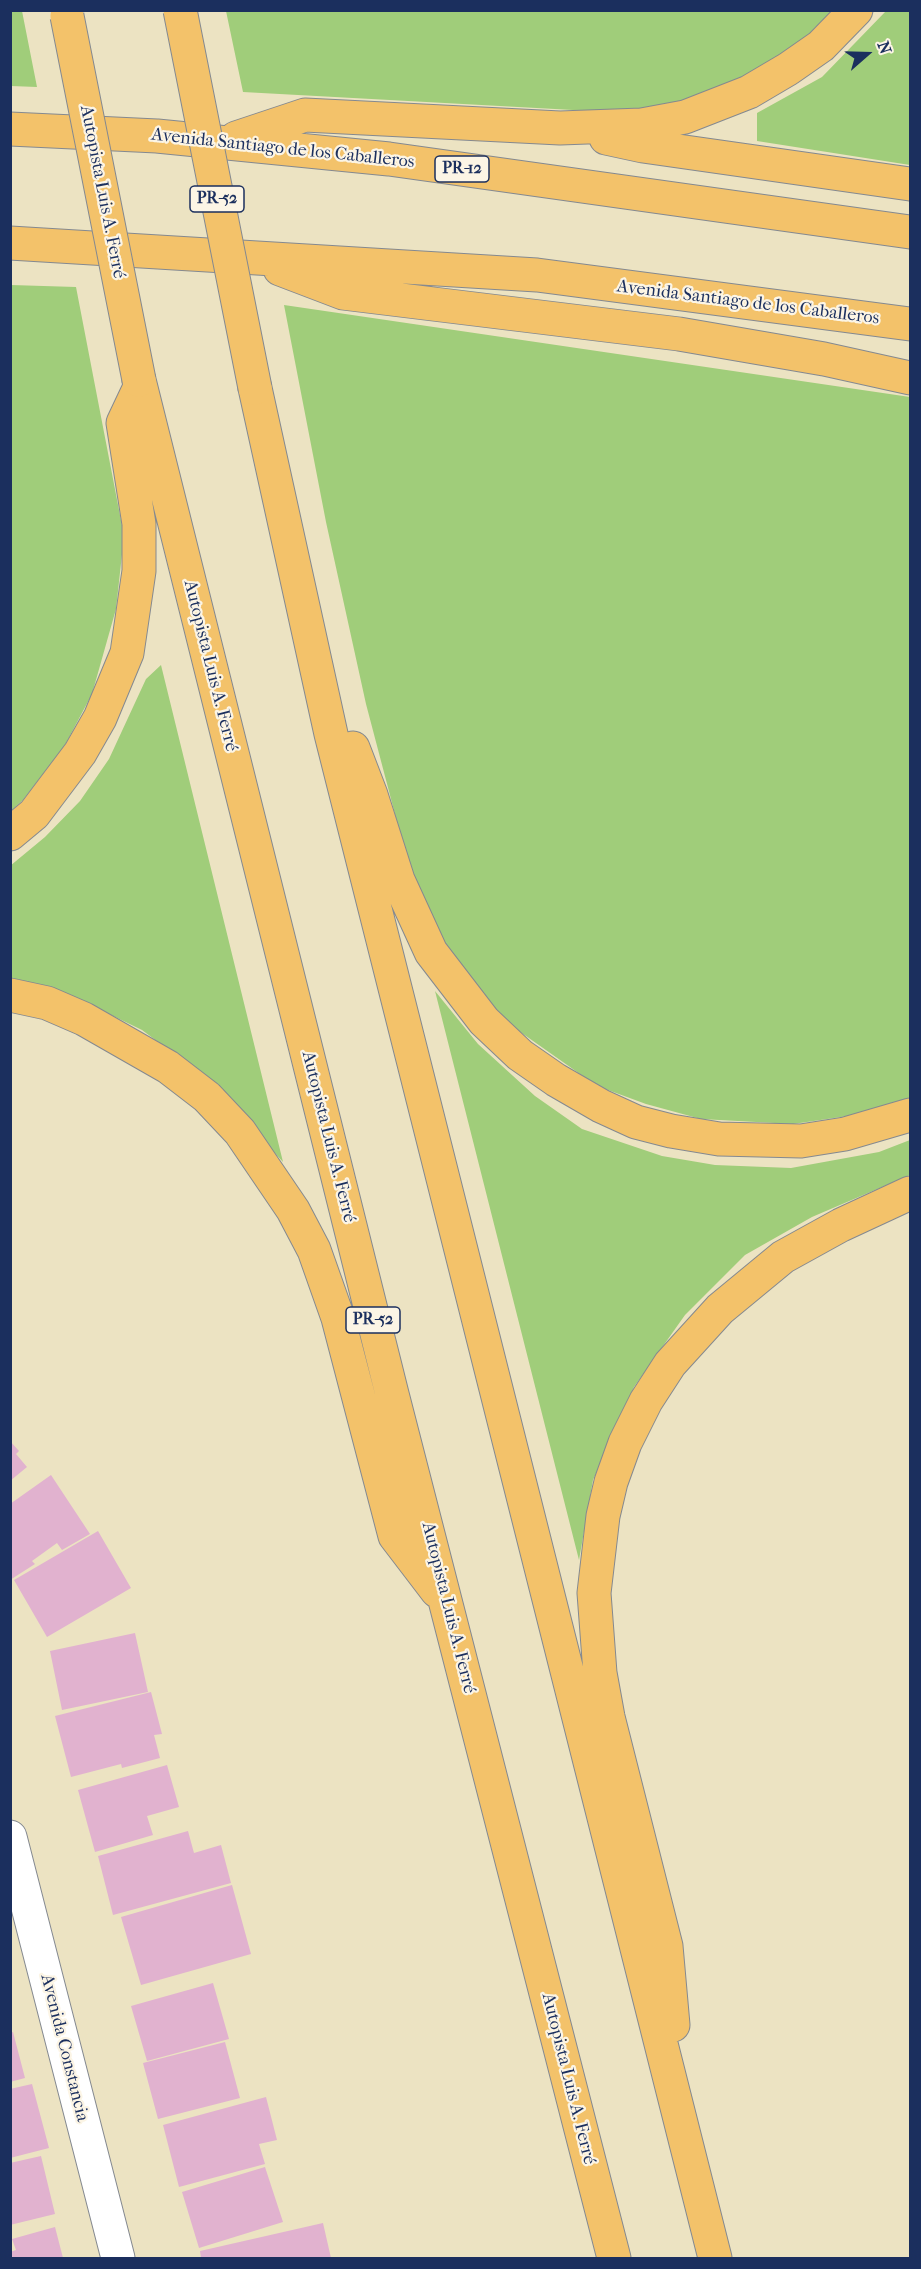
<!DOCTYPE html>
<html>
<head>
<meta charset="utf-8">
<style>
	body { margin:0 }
	#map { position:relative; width:921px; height:2269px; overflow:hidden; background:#ece3c2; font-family:"IM FELL French Canon",serif }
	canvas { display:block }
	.frame { position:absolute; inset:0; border:12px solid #1b2f5e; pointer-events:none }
	.north { position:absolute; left:837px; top:24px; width:60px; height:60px; -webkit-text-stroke:4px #fcf5e5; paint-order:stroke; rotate:70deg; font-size:16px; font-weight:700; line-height:24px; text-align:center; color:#1b2f5e }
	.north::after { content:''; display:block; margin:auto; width:21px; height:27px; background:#1b2f5e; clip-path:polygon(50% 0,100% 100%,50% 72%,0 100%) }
</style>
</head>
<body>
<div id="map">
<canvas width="921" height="2269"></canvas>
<div class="frame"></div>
<div class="north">N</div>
</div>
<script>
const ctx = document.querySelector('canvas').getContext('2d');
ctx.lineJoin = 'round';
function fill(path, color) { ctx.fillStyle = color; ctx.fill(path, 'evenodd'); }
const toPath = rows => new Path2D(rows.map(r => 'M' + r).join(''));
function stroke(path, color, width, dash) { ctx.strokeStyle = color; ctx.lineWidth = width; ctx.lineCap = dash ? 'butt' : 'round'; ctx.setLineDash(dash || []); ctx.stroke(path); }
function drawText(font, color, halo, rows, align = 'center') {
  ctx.font = font + ' "IM FELL French Canon",serif'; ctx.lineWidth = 4.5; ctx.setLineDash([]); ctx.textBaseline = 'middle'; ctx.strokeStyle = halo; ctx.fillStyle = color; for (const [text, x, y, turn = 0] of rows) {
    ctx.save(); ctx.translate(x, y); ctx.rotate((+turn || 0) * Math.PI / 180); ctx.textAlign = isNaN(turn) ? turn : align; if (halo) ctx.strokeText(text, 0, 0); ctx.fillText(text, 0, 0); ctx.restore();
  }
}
fill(toPath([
	[11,10,22,11,37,87,11,86],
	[226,11,834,11,805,40,772,65,702,99,628,113,243,92],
	[886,11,910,11,910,165,757,141,757,113,822,77],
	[11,285,76,287,124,536,116,609,92,694,65,745,23,800,11,811],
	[284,305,910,397,910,1098,868,1113,793,1124,701,1119,646,1104,597,1086,499,1017,434,931,406,856,366,704,326,522],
	[161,665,283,1162,205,1077,142,1030,70,995,11,978,10,866,45,837,80,801,109,759,146,679],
	[435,991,478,1044,535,1096,582,1129,662,1156,715,1165,791,1168,879,1152,910,1140,910,1175,812,1217,745,1255,685,1315,634,1387,593,1480,579,1560]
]), '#a0cd7a');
fill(toPath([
	[10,1441,19,1451,16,1454,27,1467,10,1481],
	[51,1475,90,1534,62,1550,57,1543,32,1561,35,1564,10,1580,10,1504],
	[98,1531,131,1588,47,1637,14,1580],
	[135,1633,148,1692,62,1710,50,1651],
	[151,1692,162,1734,154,1735,160,1758,122,1768,121,1764,71,1777,55,1716],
	[167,1765,179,1807,147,1816,153,1835,95,1852,78,1790],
	[188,1831,194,1853,221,1845,231,1883,113,1915,98,1856],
	[232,1885,251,1954,141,1985,121,1917],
	[213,1983,229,2039,147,2061,131,2006],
	[13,2032,25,2078,10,2082,10,2033],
	[225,2042,240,2098,158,2119,143,2063],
	[32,2084,49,2148,10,2158,10,2089],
	[266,2097,277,2140,259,2144,265,2164,179,2187,163,2125],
	[41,2156,55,2214,10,2225,10,2163],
	[265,2167,283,2222,199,2248,182,2192],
	[323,2223,331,2258,201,2258,200,2251],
	[55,2227,63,2258,10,2258,10,2252,16,2250,12,2239]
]), '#e1b2cf');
const street = toPath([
	[10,1837,118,2258]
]);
const highway = toPath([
	[10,129,157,136,389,159,910,232],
	[236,138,305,115,560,128,642,125,685,117,749,92,788,69,821,46,856,10],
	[606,138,643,146,910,184],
	[10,243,537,275,910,324],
	[280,269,343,293,679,334,824,359,910,378],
	[139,380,392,1394,614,2258],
	[255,388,331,734,715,2258],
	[353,748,371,795,398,880,431,952,484,1021,520,1055,556,1080,601,1106,636,1122,671,1131,719,1139,801,1141,845,1134,910,1115],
	[10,834,34,814,80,753,100,718,127,653,139,571,139,524,123,423,140,387],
	[10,995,47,1003,84,1019,168,1067,207,1097,240,1132,293,1210,314,1250,338,1318,395,1536,437,1591],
	[673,2025,666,1946,608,1717,600,1673,594,1593,603,1516,611,1482,625,1443,646,1401,670,1364,720,1309,783,1257,841,1225,910,1193]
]);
stroke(street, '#848990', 35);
stroke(highway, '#848990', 35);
stroke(street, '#fff', 33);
stroke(highway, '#f3c26a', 33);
const highwayBridge = toPath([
	[180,10,255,388],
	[67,16,139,380]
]);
stroke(highwayBridge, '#848990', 35, []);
stroke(highwayBridge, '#f3c26a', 33);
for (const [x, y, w] of [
	[462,169,54],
	[217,199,54],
	[373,1320,54]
]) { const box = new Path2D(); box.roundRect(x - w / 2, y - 13, w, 26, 4.5); ctx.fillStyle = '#fcf5e5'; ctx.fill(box); stroke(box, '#1b2f5e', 1.5); }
drawText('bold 16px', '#1b2f5e', null, [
	["PR-12",462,169],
	["PR-52",217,199],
	["PR-52",373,1320]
]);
drawText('18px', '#1b2f5e', '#fcf5e5', [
	["Avenida Santiago de los Caballeros",283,149,6],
	["Autopista Luis A. Ferré",102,192,79],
	["Avenida Santiago de los Caballeros",748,303,7],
	["Autopista Luis A. Ferré",210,666,76],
	["Autopista Luis A. Ferré",328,1137,76],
	["Autopista Luis A. Ferré",448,1608,76],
	["Avenida Constancia",64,2048,76],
	["Autopista Luis A. Ferré",568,2079,76]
]);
</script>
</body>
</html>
